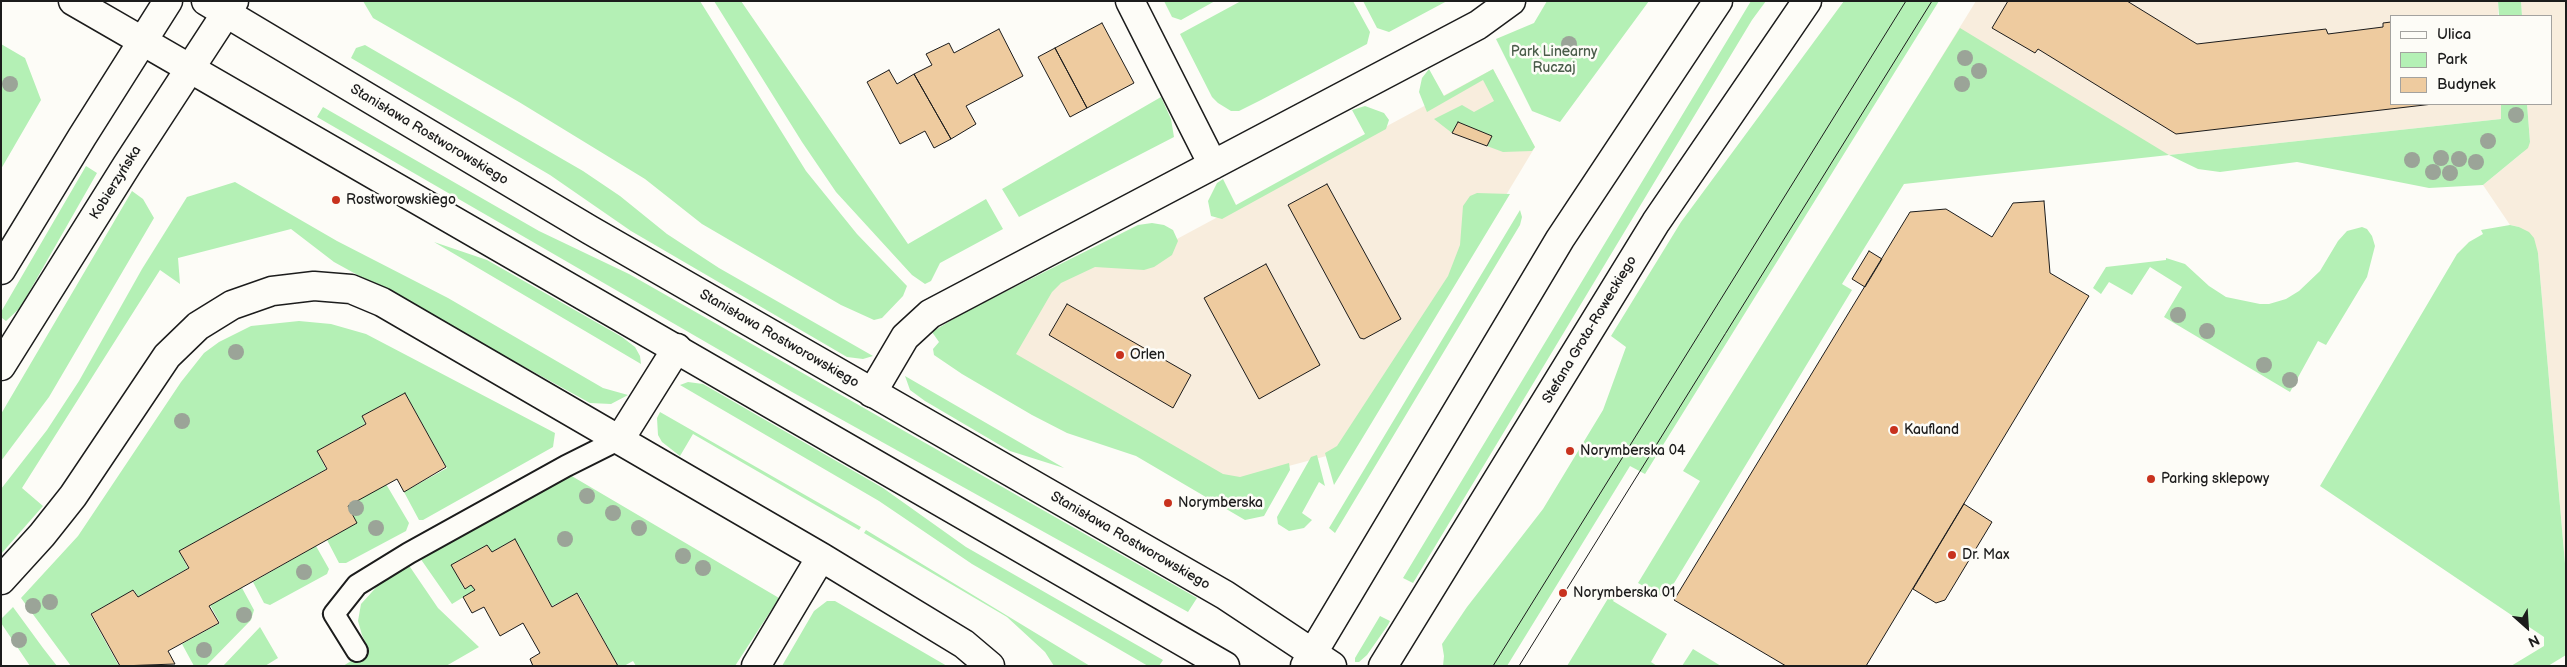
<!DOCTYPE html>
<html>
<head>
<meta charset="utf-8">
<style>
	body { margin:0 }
	#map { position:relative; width:2567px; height:667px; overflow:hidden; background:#fdfcf7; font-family:"Balsamiq Sans",sans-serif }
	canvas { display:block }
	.frame { position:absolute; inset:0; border:2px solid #1c1c1c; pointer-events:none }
	.legend { position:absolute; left:2390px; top:15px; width:162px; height:90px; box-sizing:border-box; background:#fdfcf7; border:1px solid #a3a29f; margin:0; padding:6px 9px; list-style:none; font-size:15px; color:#1c1c1c }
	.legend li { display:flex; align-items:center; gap:10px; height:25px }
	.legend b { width:25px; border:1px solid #a3a29f }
	.north { position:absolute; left:2502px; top:602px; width:50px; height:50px; -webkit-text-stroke:4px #fdfcf7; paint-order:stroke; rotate:154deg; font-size:14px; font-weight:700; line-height:20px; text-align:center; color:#1c1c1c }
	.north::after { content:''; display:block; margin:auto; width:18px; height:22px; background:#1c1c1c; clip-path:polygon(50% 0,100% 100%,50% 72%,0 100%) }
</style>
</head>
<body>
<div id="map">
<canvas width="2567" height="667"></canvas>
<div class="frame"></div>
<ul class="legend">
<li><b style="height:6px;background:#fdfcf7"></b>Ulica</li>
<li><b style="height:14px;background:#b4f0b5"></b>Park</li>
<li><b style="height:14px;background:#eecb9f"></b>Budynek</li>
</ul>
<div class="north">N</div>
</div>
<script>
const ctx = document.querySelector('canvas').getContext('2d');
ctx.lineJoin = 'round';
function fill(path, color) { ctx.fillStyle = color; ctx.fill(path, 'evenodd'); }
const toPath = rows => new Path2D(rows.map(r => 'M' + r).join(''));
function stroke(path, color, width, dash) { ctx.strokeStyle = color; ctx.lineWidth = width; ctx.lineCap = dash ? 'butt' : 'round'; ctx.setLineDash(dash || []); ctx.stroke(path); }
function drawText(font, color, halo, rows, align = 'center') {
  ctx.font = font + ' "Balsamiq Sans",sans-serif'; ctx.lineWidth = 5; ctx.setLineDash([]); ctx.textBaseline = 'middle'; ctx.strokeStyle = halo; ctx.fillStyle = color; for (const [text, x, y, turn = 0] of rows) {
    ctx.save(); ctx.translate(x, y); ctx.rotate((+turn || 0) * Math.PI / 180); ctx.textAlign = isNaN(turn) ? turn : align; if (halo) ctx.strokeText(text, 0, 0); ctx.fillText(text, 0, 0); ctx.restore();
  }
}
fill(toPath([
	[1976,1,2498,1,2498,16,2391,16,2391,104,2501,104,2501,119,2169,155,1931,74],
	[2521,1,2566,1,2566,575,2538,253,2519,227,2510,225,2483,185,2522,153,2530,142,2527,104,2551,104,2551,16,2522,16],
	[1493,69,1535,147,1353,449,1228,482,1004,354,979,325,1101,255,1123,268]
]), '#f8eddd');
fill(toPath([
	[363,1,700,1,806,171,857,234,907,286,903,296,882,318,874,320,841,305,702,224,645,179,519,102,373,18],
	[714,1,741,1,908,244,986,199,1003,229,940,263,931,281,925,284,912,275,836,192,802,142],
	[1164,1,1215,1,1181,20,1172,17],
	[1241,1,1353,1,1370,32,1367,44,1261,100,1239,111,1231,111,1218,103,1212,97,1180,34],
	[1363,1,1447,1,1389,32,1377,28],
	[1547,1,1649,1,1560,122,1532,111,1496,39,1534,23],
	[1751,1,1766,1,1752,20,1413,583,1403,578],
	[1844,1,1939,1,1645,474,1630,466,1507,666,1443,666,1444,656,1442,644,1467,607,1543,509,1603,410,1626,347,1611,336,1681,222],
	[2498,1,2521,1,2522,16,2499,16],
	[1960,28,2169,155,2501,119,2501,104,2527,104,2530,142,2528,148,2483,185,2429,188,2297,162,2220,172,2198,169,2169,155,1904,184,1842,284,1852,290,1665,598,1638,583,1700,481,1683,471],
	[1,44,25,58,41,100,1,169],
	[365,45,583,171,620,196,667,234,719,268,873,356,863,359,847,357,631,231,550,175,351,58,356,48],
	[1429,69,1444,96,1493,69,1535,147,1532,151,1503,152,1487,146,1491,136,1458,122,1452,133,1434,119,1462,105,1474,112,1494,101,1483,80,1427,112,1419,92,1422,78],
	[1161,97,1171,119,1174,137,1019,217,1002,189],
	[1365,106,1384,113,1389,120,1386,129,1222,219,1211,216,1208,201,1217,183,1223,179,1236,205,1365,134,1352,110],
	[323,107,539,231,629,274,1197,598,1188,612,792,392,317,117],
	[86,166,97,173,20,308,6,321,2,318,1,312],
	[235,182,337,241,448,298,603,388,628,395,611,404,590,403,334,262,291,229,178,258,180,284,160,270,22,488,43,506,1,554,1,489,47,430,79,381,142,269,187,197],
	[132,191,143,199,154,218,49,397,1,461,1,414],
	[1477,193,1510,194,1334,485,1325,453,1337,446,1448,276,1460,245,1463,206,1470,196],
	[1520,210,1522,217,1520,225,1335,533,1329,528],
	[1152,223,1164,225,1173,230,1178,241,1172,255,1154,267,1144,270,1095,267,1061,283,1052,292,1016,354,1223,474,1240,477,1289,463,1290,470,1264,516,1245,520,1136,456,1067,433,1032,415,962,374,934,355,933,349,939,342,932,332,963,313,1138,225],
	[2510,225,2519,227,2529,232,2534,238,2538,253,2566,575,2566,655,2548,666,2511,666,2544,646,2544,637,2320,486,2457,254,2469,242,2483,234,2481,230],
	[2362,227,2367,229,2372,236,2375,246,2367,277,2326,345,2318,341,2290,392,2164,317,2182,287,2150,267,2132,295,2109,282,2101,294,2093,288,2106,267,2166,260,2166,258,2185,264,2209,286,2226,297,2260,304,2269,304,2286,299,2299,291,2320,271,2338,241,2347,231],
	[434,242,487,260,622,337,635,347,640,356,641,364],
	[299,321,331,324,366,334,555,433,553,447,423,520,419,520,404,492,447,468,405,393,362,416,365,424,317,451,326,469,179,551,188,568,138,597,134,590,90,614,119,666,71,666,21,598,78,536,181,382,204,353,219,342,251,326],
	[905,376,1064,468,1010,451,925,401,910,390],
	[688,382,703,384,883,488,966,547,1163,660,1159,666,1148,666,972,564,879,501,680,385],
	[660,412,861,527,859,530,693,434,680,456,662,442,658,435,657,418],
	[1317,455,1325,486,1319,482,1302,513,1312,520,1304,528,1289,531,1278,524,1277,517,1311,457],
	[570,475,779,598,735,666,636,666,633,661,624,666,618,666,578,593,552,606,515,539,492,552,487,545,452,565,464,589,471,585,475,590,452,604,420,558],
	[386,484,409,523,406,531,346,563,339,563,327,540,357,523,348,506],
	[866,530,1090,666,1054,666,1045,652,1007,617,864,533],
	[316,546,329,569,327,574,270,605,264,603,253,582],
	[408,564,438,608,479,647,446,666,343,666,369,650,362,635,358,621,361,604,381,582],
	[1615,587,1620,590,1613,601,1667,634,1651,662,1657,666,1567,666],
	[242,588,254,610,251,620,206,666,194,666,182,644,220,623,210,605],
	[827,601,835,601,947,666,782,666,814,611],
	[13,607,43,648,57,666,30,666,1,623,1,619],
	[1380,616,1390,621,1388,625,1367,655,1359,662,1355,662,1355,658],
	[260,627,278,658,265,666,223,666],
	[1693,649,1721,666,1682,666]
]), '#b4f0b5');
const building = toPath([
	[2008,1,2127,1,2197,44,2326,29,2328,34,2383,27,2383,23,2391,22,2391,104,2433,104,2176,134,2038,49,2035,53,1992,28,2008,1],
	[1102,23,1134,83,1087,108,1055,48,1102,23],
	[999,29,1023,76,966,106,976,124,951,139,914,74,932,65,926,54,949,43,954,53,999,29],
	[1055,48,1087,108,1070,117,1038,57,1055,48],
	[889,70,897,84,914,74,951,139,934,148,925,131,900,144,867,82,889,70],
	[1458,122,1492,136,1487,146,1452,133,1458,122],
	[1327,184,1401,319,1364,339,1360,338,1288,205,1327,184],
	[2044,201,2050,273,2089,296,1866,666,1786,666,1674,600,1910,212,1946,209,1992,237,2013,203,2044,201],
	[1869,251,1882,259,1865,287,1852,279,1869,251],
	[1266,264,1320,365,1259,399,1204,298,1266,264],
	[1067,304,1191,375,1173,408,1049,335,1067,304],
	[405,393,446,467,404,492,397,479,348,506,357,523,209,606,219,623,168,651,175,664,120,666,91,614,133,590,138,597,189,568,179,551,327,469,317,451,366,424,362,416,405,393],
	[1964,504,1992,522,1945,600,1936,603,1913,589,1964,504],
	[515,539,552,607,577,593,618,666,533,666,530,659,540,653,523,623,500,636,484,607,472,613,463,597,475,590,471,585,465,589,451,565,487,545,492,552,515,539]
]);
fill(building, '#eecb9f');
stroke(building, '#1c1c1c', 1);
const service = toPath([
	[357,651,334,614,357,585,409,553,566,466,620,439]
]);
const minor = toPath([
	[1130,1,1213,165],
	[872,393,905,337,930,314,1478,25,1511,1],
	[620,439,677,348],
	[1,580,42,535,73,496,167,356,198,326,232,305,272,291,314,286,351,289,382,302,821,557,964,644,990,666],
	[756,666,821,557]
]);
const tertiary = toPath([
	[1,270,82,137,168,1],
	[1,366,127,165,234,1]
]);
const secondary = toPath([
	[73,1,1225,666],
	[206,1,590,230,1225,595,1332,666],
	[1305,666,1560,239,1718,1],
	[1383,666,1656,222,1807,1]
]);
stroke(service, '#1c1c1c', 24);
stroke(minor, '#1c1c1c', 31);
stroke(tertiary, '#1c1c1c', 31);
stroke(secondary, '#1c1c1c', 31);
stroke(service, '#fdfcf7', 20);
stroke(minor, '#fdfcf7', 28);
stroke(tertiary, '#fdfcf7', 28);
stroke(secondary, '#fdfcf7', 28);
stroke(toPath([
	[1493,666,1906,1],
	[1519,666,1932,1]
]), '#1c1c1c', 1);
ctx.fillStyle = '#9ba498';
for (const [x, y] of [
	[1569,44],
	[1965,58],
	[1979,71],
	[10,84],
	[1962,84],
	[2516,115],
	[2488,141],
	[2441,158],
	[2459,159],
	[2412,160],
	[2476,162],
	[2433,172],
	[2450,173],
	[2178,315],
	[2207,331],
	[236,352],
	[2264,365],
	[2290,380],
	[182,421],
	[587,496],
	[356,508],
	[613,513],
	[376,528],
	[639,528],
	[565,539],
	[683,556],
	[703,568],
	[304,572],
	[50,602],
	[33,606],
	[244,615],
	[19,640],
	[204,650]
]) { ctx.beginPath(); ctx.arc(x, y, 8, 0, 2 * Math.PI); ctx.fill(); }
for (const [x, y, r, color] of [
	[336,200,5,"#c8321e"],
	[1120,355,5,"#c8321e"],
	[1894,430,5,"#c8321e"],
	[1570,451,5,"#c8321e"],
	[2151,479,5,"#c8321e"],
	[1168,503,5,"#c8321e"],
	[1952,555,5,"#c8321e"],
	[1563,593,5,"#c8321e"]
]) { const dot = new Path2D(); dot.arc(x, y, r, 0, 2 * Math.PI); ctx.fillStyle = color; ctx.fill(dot); stroke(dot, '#fdfcf7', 2); }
drawText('14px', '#4a5c4a', '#fdfcf7', [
	["Park Linearny",1554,52],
	["Ruczaj",1554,68]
]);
drawText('14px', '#1c1c1c', '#fdfcf7', [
	["Stanisława Rostworowskiego",429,135,31],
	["Kobierzyńska",116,183,-58],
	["Stefana Grota-Roweckiego",1590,330,-59],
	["Stanisława Rostworowskiego",779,339,30],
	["Stanisława Rostworowskiego",1130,541,30]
]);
drawText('14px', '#1c1c1c', '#fdfcf7', [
	["Rostworowskiego",346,200],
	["Orlen",1130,355],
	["Kaufland",1904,430],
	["Norymberska 04",1580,451],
	["Parking sklepowy",2161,479],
	["Norymberska",1178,503],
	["Dr. Max",1962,555],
	["Norymberska 01",1573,593]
], 'left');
</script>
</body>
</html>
